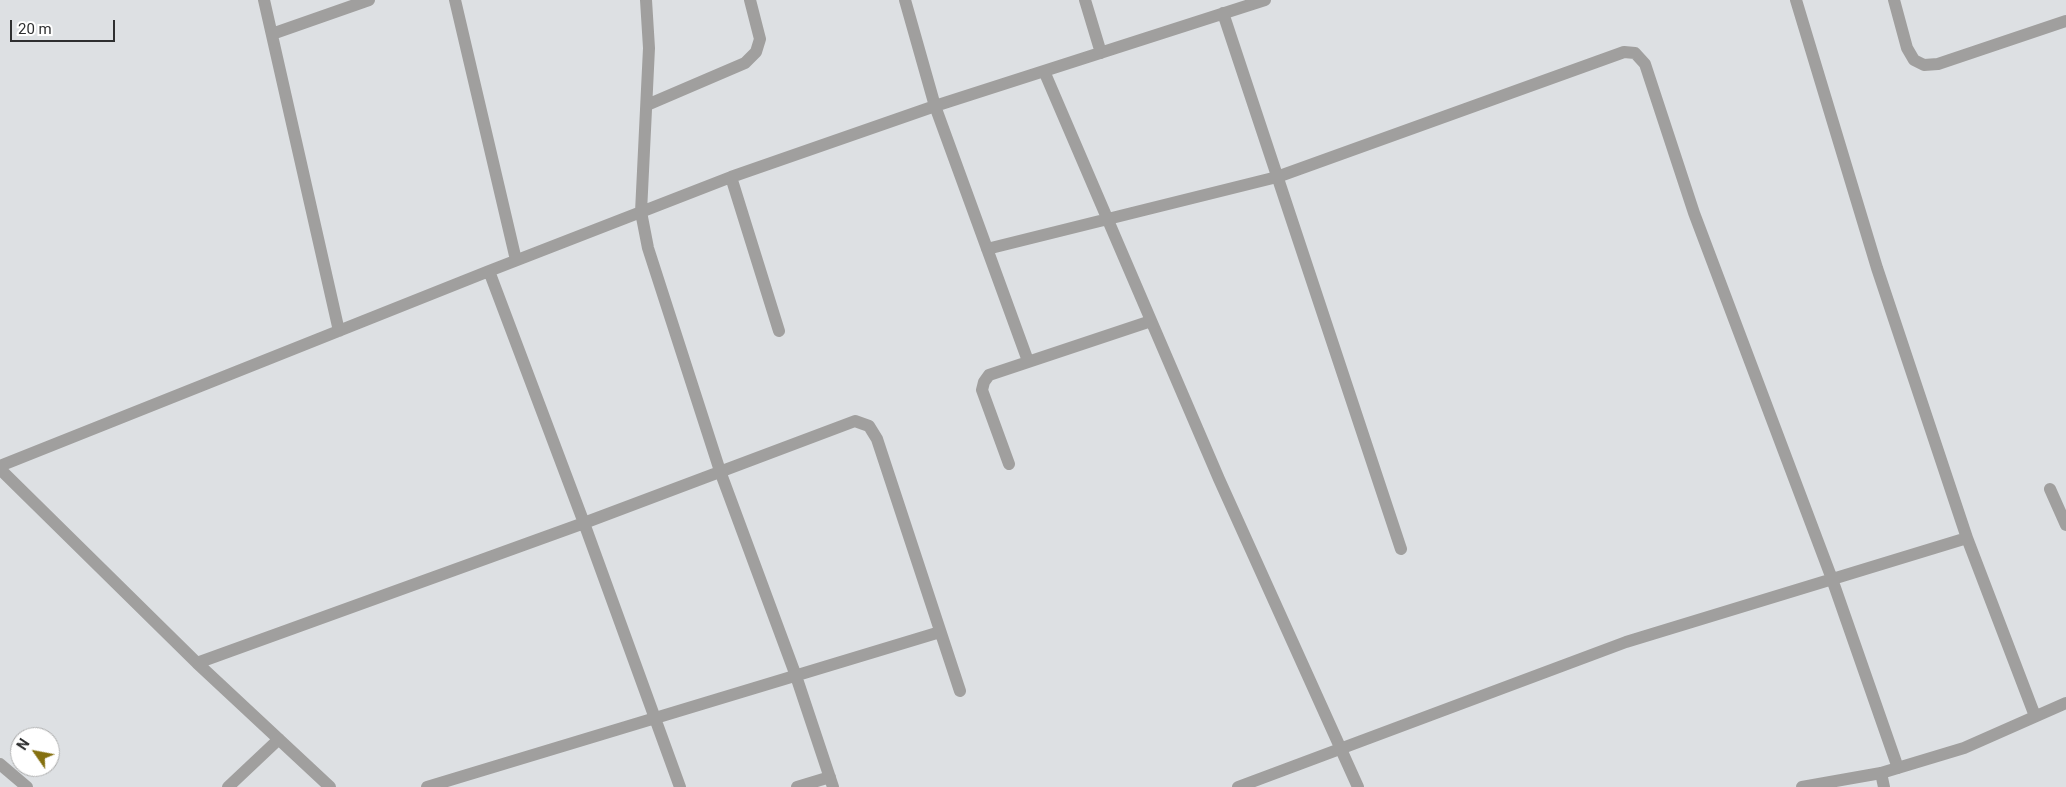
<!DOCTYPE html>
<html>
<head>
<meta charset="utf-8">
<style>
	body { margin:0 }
	#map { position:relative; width:2066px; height:787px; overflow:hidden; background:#dde0e3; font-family:Roboto,sans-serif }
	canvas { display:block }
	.north { position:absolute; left:10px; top:727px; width:50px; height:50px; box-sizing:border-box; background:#fff; border:1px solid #abacac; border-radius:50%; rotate:303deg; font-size:14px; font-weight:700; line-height:20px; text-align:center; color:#2e2f30 }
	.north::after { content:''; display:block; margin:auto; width:18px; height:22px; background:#85700f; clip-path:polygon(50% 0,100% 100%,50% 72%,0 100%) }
	.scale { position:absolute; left:10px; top:20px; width:105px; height:22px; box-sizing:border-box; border:2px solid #2e2f30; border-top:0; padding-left:6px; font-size:15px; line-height:18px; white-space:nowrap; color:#2e2f30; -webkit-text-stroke:4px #fff; paint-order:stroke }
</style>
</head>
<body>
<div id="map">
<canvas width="2066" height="787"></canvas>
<div class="north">N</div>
<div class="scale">20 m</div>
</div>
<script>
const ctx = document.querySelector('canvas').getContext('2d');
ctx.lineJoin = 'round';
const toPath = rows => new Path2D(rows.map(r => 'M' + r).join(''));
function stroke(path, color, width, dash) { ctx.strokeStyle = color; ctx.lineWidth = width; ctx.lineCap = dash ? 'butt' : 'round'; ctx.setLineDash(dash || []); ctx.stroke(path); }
stroke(toPath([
	[1894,0,1907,48,1914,60,1924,65,1938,64,2066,21]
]), '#a09f9e', 12);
stroke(toPath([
	[264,0,339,331],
	[455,0,516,260],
	[646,0,649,48,641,212,648,248,720,471,796,676,833,787],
	[905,0,935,106,1028,361],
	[1085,0,1101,53],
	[1796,0,1877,268,1967,538,2035,716],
	[1223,13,1401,549],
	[272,34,369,0],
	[1044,71,1219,479,1358,787],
	[647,105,745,63,756,52,760,39,750,0],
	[731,177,779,331],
	[987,249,1277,177,1624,52,1635,53,1645,64,1694,213,1832,579,1898,768],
	[489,271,584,523,680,787],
	[1009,464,982,390,984,382,989,375,1151,321],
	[0,466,489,271,731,177,935,106,1265,0],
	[0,469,197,663,330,787],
	[2050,489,2066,525],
	[197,663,584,523,855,421,869,426,877,439,960,691],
	[0,764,27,787],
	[1881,773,1884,787],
	[228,787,279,739],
	[427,787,940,632],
	[797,787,830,777],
	[1238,787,1626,642,1967,538],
	[1802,787,1881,773,1964,748,2066,703]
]), '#a09f9e', 12);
</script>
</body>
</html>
